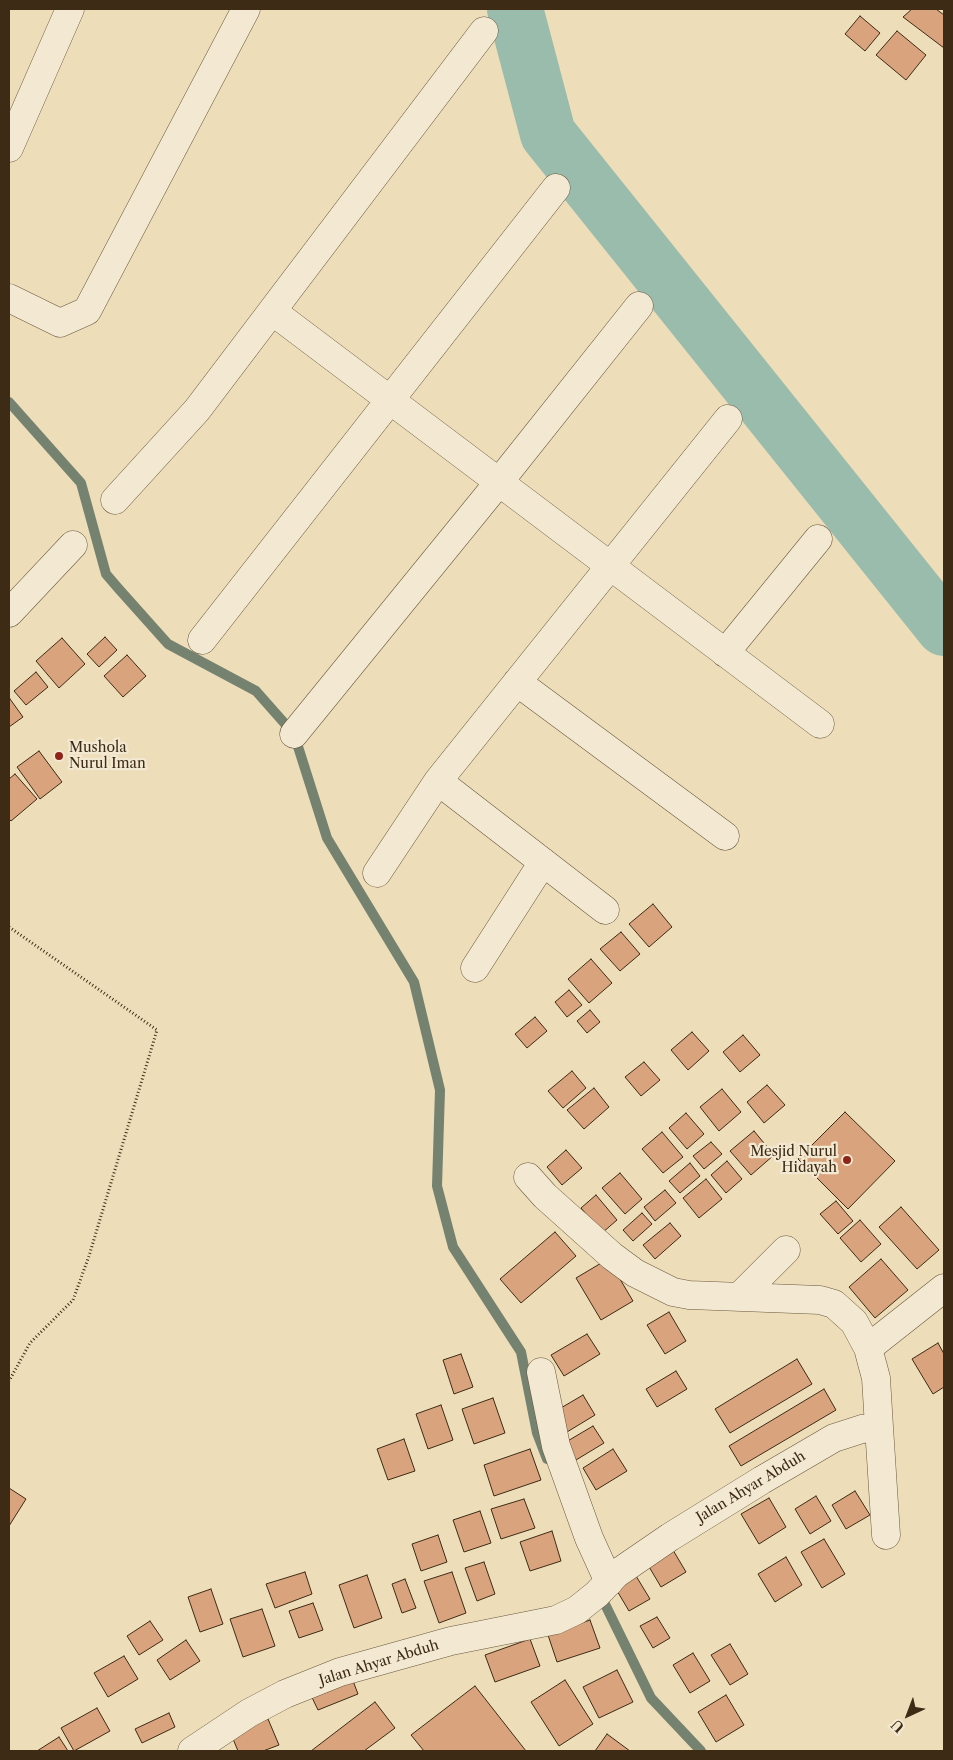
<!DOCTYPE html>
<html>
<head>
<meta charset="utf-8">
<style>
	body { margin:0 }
	#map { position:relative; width:953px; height:1760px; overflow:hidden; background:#edddb9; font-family:"Libre Caslon Text",serif }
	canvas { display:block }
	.frame { position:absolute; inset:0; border:10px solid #3d2b15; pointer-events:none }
	.north { position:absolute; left:883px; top:1690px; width:50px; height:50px; -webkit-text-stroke:4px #f3e9d2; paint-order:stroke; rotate:223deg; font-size:14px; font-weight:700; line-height:20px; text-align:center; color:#3d2b15 }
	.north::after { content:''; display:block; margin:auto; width:18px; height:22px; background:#3d2b15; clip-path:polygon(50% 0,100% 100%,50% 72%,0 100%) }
</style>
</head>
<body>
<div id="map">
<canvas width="953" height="1760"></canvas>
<div class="frame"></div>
<div class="north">U</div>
</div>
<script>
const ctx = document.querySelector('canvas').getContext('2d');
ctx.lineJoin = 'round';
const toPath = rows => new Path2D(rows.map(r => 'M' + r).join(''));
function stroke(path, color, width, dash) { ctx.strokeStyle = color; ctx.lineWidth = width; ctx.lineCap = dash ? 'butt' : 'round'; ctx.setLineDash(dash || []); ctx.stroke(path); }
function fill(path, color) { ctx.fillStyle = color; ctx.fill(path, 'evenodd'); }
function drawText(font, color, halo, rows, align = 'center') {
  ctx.font = font + ' "Libre Caslon Text",serif'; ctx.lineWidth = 4.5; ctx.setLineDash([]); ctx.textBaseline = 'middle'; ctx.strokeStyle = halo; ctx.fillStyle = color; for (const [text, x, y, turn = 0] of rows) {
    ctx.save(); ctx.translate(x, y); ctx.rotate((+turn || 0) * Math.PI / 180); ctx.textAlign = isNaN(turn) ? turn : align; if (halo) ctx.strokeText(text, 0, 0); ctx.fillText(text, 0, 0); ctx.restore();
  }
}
stroke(toPath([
	[9,402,81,483,106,574,118,588,168,644,256,691,294,734,327,838,414,982,440,1090,437,1186,453,1247,521,1352,537,1433,547,1459],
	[600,1594,651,1698,701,1751]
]), '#758270', 10);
stroke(toPath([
	[515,9,548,134,944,628]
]), '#9abcac', 56);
const building = toPath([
	[912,9,936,9,944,15,944,48,903,17,912,9],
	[860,16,880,33,865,51,845,34,860,16],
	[897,31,926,55,906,80,876,55,897,31],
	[105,637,117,650,99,667,87,654,105,637],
	[62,638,85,664,59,688,36,661,62,638],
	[127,655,146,676,123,697,104,676,127,655],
	[36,672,48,687,26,705,14,691,36,672],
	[10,699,23,717,9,727,9,700,10,699],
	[39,751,62,782,40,799,17,767,39,751],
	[15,774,37,799,11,821,9,819,9,779,15,774],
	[653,904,672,927,649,947,629,924,653,904],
	[621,932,640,954,620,971,600,949,621,932],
	[591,959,612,983,589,1003,568,979,591,959],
	[569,990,582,1005,567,1017,555,1002,569,990],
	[590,1010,600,1022,587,1033,577,1021,590,1010],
	[535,1017,547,1031,527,1048,515,1034,535,1017],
	[692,1032,709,1051,688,1070,671,1050,692,1032],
	[743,1035,760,1055,740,1072,723,1052,743,1035],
	[644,1062,660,1080,641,1096,625,1077,644,1062],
	[572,1071,586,1088,563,1108,548,1091,572,1071],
	[767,1085,785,1105,764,1123,747,1102,767,1085],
	[594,1088,609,1107,584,1129,567,1110,594,1088],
	[722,1089,741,1112,719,1131,700,1107,722,1089],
	[845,1112,895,1161,848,1209,798,1159,845,1112],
	[686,1113,704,1134,687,1149,669,1128,686,1113],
	[754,1131,774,1155,751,1175,730,1151,754,1131],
	[662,1132,683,1157,663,1173,642,1149,662,1132],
	[711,1142,722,1154,704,1169,693,1156,711,1142],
	[566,1150,582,1168,562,1185,547,1167,566,1150],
	[727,1161,742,1179,726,1193,711,1175,727,1161],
	[690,1163,700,1176,680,1193,669,1181,690,1163],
	[620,1173,642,1199,625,1214,602,1188,620,1173],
	[706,1179,722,1199,699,1218,683,1198,706,1179],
	[665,1190,676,1203,655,1221,644,1207,665,1190],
	[596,1195,617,1220,602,1233,581,1208,596,1195],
	[836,1201,853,1221,838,1234,820,1214,836,1201],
	[901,1207,939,1250,917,1269,879,1227,901,1207],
	[642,1213,652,1224,633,1241,623,1230,642,1213],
	[860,1220,881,1244,861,1262,840,1238,860,1220],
	[670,1223,681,1236,655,1259,643,1245,670,1223],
	[555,1232,576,1256,521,1303,500,1279,555,1232],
	[608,1259,633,1301,601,1320,576,1278,608,1259],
	[881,1259,908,1290,875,1318,849,1287,881,1259],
	[669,1312,686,1341,665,1354,647,1325,669,1312],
	[587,1334,600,1354,564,1376,551,1355,587,1334],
	[938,1343,944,1354,944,1387,933,1394,912,1359,938,1343],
	[461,1354,473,1387,454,1394,443,1360,461,1354],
	[797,1359,812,1384,730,1433,715,1409,797,1359],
	[676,1371,687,1389,657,1407,646,1389,676,1371],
	[824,1389,836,1410,741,1466,729,1446,824,1389],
	[583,1395,595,1415,567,1432,554,1412,583,1395],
	[493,1398,505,1433,474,1444,462,1409,493,1398],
	[441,1405,453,1440,428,1449,416,1414,441,1405],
	[593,1426,604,1443,576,1460,566,1442,593,1426],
	[404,1439,415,1471,388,1480,377,1449,404,1439],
	[530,1449,541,1480,494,1496,484,1465,530,1449],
	[613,1449,627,1471,596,1490,583,1468,613,1449],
	[9,1488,26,1499,9,1526,9,1488],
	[855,1491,870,1515,846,1529,832,1505,855,1491],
	[816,1496,831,1521,810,1534,795,1509,816,1496],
	[769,1498,786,1527,759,1544,741,1514,769,1498],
	[524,1499,535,1528,501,1539,491,1509,524,1499],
	[480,1511,491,1543,464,1552,453,1520,480,1511],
	[552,1531,561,1561,530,1571,520,1542,552,1531],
	[438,1535,447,1562,421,1571,412,1544,438,1535],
	[824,1539,845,1574,822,1588,801,1552,824,1539],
	[670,1545,686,1572,661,1587,645,1560,670,1545],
	[786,1557,802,1585,775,1602,758,1574,786,1557],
	[484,1562,495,1594,477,1601,465,1568,484,1562],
	[633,1571,650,1599,629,1611,613,1584,633,1571],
	[305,1572,312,1594,275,1608,266,1584,305,1572],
	[452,1572,466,1613,439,1623,424,1581,452,1572],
	[367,1575,382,1618,354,1628,339,1585,367,1575],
	[405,1579,416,1608,402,1613,392,1584,405,1579],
	[211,1589,223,1624,200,1632,188,1597,211,1589],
	[313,1603,323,1630,299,1638,289,1611,313,1603],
	[262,1609,275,1646,243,1657,230,1619,262,1609],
	[657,1617,670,1638,653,1648,640,1626,657,1617],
	[590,1620,600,1648,557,1662,548,1635,590,1620],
	[150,1621,163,1640,139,1655,127,1636,150,1621],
	[530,1639,540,1666,495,1682,485,1655,530,1639],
	[186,1640,200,1661,170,1680,157,1660,186,1640],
	[730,1644,748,1674,730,1685,711,1655,730,1644],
	[693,1653,710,1681,690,1693,673,1665,693,1653],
	[124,1656,138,1679,108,1697,94,1673,124,1656],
	[617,1670,633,1702,599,1718,583,1687,617,1670],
	[350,1673,358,1694,318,1710,308,1689,350,1673],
	[565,1680,593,1724,559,1746,531,1702,565,1680],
	[475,1686,526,1751,424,1751,411,1735,475,1686],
	[726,1695,744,1725,716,1742,698,1712,726,1695],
	[375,1702,395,1728,364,1751,311,1751,375,1702],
	[97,1708,110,1731,74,1751,61,1728,97,1708],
	[169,1713,175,1727,142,1743,135,1729,169,1713],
	[268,1719,279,1745,263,1751,238,1751,231,1734,268,1719],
	[607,1734,630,1751,595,1751,607,1734],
	[59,1737,68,1751,37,1751,59,1737]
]);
fill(building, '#d8a37d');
stroke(building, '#3d2b15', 1);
const street = toPath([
	[9,148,70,9],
	[9,298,60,323,87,311,246,9],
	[272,311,820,724],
	[115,500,197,410,484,31],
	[9,613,73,545],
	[202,640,556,188],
	[725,653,818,539],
	[517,682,725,836],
	[294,734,499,482,639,306],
	[438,781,605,910],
	[377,873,438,781,728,419],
	[475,968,543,862],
	[740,1296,786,1250],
	[868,1348,944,1288],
	[541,1372,556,1446,589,1538,609,1582],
	[879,1427,886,1535],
	[192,1751,249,1713,285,1694,340,1672,451,1641,556,1620,577,1610,597,1594,616,1574,670,1537,762,1480,834,1438,862,1429,879,1427,876,1378,868,1348,854,1322,834,1304,820,1300,689,1295,673,1292,635,1273,612,1256,545,1196,528,1177]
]);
stroke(street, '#69583e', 29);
stroke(toPath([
	[9,927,157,1030,89,1256,73,1300,30,1343,9,1381]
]), '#3d2b15', 3, [1, 2.5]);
stroke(street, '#f3e9d2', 28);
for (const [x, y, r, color] of [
	[59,756,5,"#8f2418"],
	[847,1160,5,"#8f2418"]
]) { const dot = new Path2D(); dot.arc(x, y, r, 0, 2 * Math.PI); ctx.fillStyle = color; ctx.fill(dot); stroke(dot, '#f3e9d2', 2); }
drawText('14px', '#3d2b15', '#f3e9d2', [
	["Mushola",69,748],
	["Nurul Iman",69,764],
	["Mesjid Nurul",837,1152,"right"],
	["Hidayah",837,1168,"right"]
], 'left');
drawText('14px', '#3d2b15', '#f3e9d2', [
	["Jalan Ahyar Abduh",751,1487,-31],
	["Jalan Ahyar Abduh",379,1663,-17]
]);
</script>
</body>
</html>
